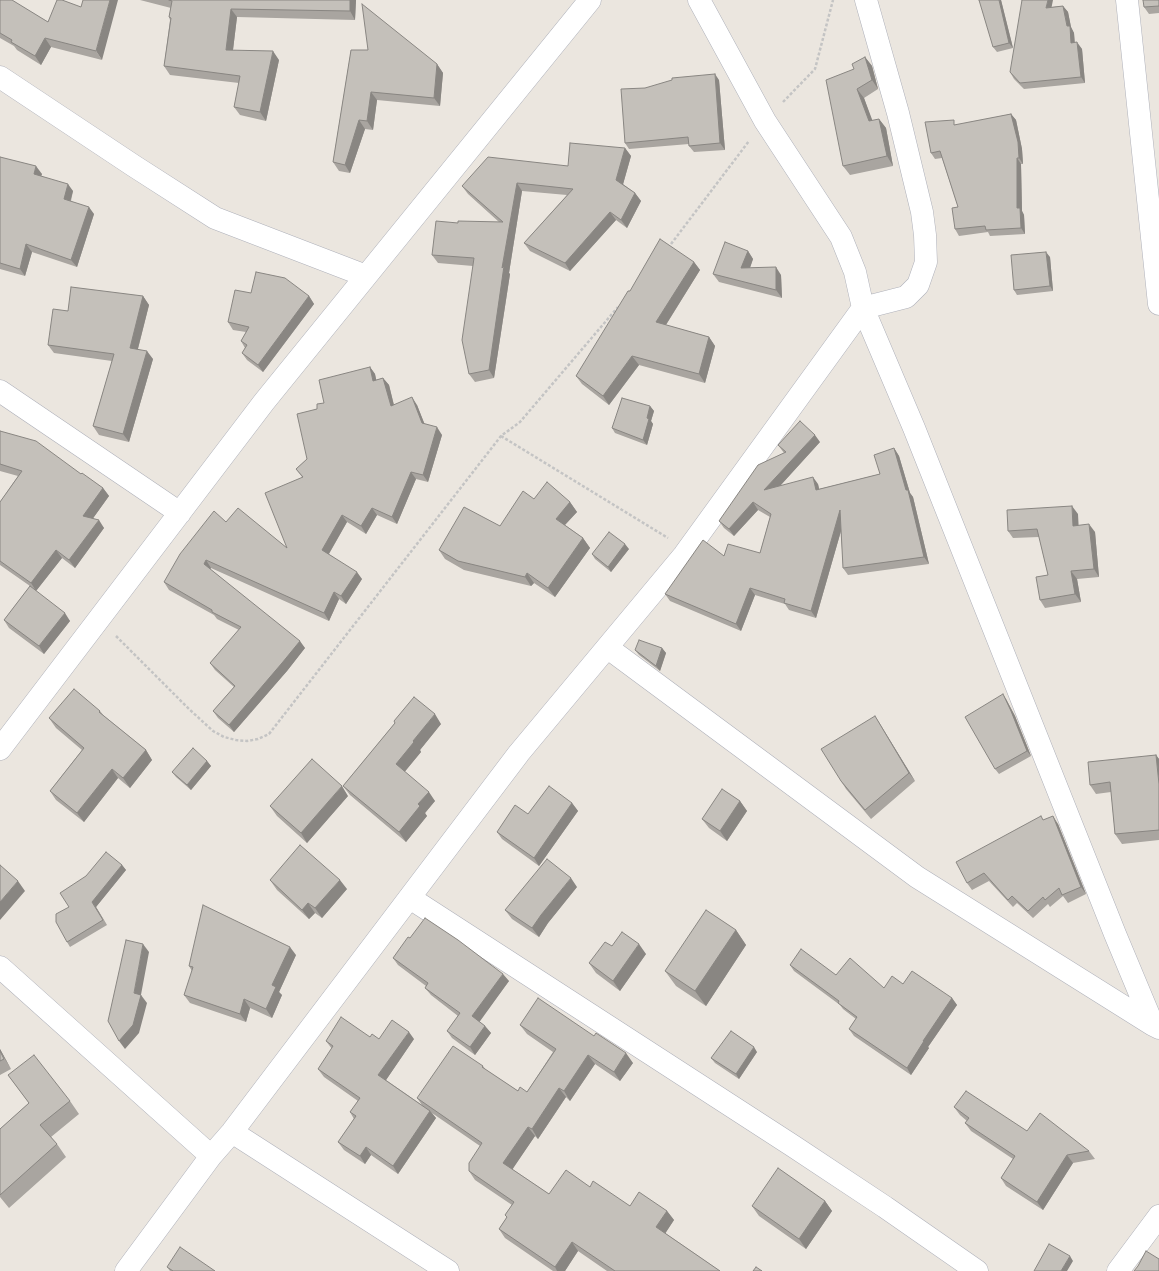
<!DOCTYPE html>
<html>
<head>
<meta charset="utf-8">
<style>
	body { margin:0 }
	canvas { display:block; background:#ebe6df }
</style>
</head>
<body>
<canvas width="1159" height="1271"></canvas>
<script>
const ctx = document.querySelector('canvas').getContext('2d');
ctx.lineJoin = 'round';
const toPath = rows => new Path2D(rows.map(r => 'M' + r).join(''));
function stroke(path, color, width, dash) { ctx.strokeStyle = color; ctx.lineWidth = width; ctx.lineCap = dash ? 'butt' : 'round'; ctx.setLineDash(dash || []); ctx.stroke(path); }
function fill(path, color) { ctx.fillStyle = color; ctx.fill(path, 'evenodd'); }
const street = toPath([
	[699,0,765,121,841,237,855,272,863,308,914,428,1115,934,1153,1025,1159,1028],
	[1127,0,1159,304],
	[0,77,134,166,215,218,366,276],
	[0,391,180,513],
	[608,648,917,877,1153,1025],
	[0,749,264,402,590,0],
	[410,898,793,1146,885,1207,977,1271],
	[0,967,211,1156],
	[232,1132,448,1271],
	[126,1271,211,1156,232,1132,519,753,684,555,863,308,906,297,918,285,926,262,925,235,922,212,898,113,866,0],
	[1118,1271,1159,1216]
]);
stroke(street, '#afb1ba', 23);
stroke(toPath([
	[783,102,815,69,833,0],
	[668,248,749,141],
	[501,436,668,538],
	[116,636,189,709,213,731,224,737,236,740,247,741,258,739,269,734,501,436,520,422,618,307]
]), '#c4c4c4', 2.5, [3, 2]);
stroke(street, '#fff', 22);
fill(toPath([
	[0,0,14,2,48,22,62,0,102,60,51,47,41,65,17,50,14,46,0,38],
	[140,0,356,0,355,20,237,17,233,50,279,60,266,121,240,115,234,107,239,83,170,75,164,66,170,20,169,17,171,8],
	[1001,0,1013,48,997,52,993,47],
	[1159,0,1159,13,1149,14,1144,7],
	[1063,6,1068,12,1071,27,1074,33,1075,43,1082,49,1085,83,1024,89,1014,79,1010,72,1052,7],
	[351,50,437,64,443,73,440,106,377,100,373,130,365,129,350,173,339,171,333,162],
	[865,57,872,66,878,89,864,98,872,121,879,119,886,128,893,166,850,175,843,166,854,69],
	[719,80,725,150,694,152,689,146,689,144,629,149,625,143,645,88],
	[1011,114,1016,120,1022,149,1023,164,1021,164,1022,211,1024,215,1025,234,990,236,988,232,959,236,955,229,958,207,942,158,935,159,931,153,957,125],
	[625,148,631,156,623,184,635,193,641,201,627,228,616,220,570,271,530,251,524,243,567,195,522,191,509,273,510,274,494,378,475,382,469,374,473,266,438,263,432,255,458,223,499,222,468,194,462,186,568,166],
	[0,157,42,174,41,176,73,191,71,201,94,214,77,267,32,252,25,276,0,269],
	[748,251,753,259,750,268,781,275,782,298,719,282,713,274],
	[1050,257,1053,291,1017,295,1014,290],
	[694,262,700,270,666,325,709,337,715,346,705,383,639,365,609,405,582,384,576,376,630,291],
	[251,293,309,296,314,304,263,372,247,360,242,353,245,348,241,341,246,332,233,330,228,322],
	[143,296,149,305,138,349,153,359,129,442,99,435,93,426,112,361,54,353,48,345,68,311],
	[370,367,375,374,376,380,383,378,389,385,394,405,417,405,424,423,442,435,428,482,416,479,397,524,377,515,366,534,347,522,329,554,362,579,346,604,339,599,329,621,211,568,210,569,305,648,287,671,234,732,218,718,213,711,234,687,215,670,210,663,239,630,217,619,214,615,169,590,164,582,226,522,287,548,302,477,296,469,307,459,317,409,324,403],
	[650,406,654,411,651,421,653,424,647,445,615,433,612,428],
	[0,431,81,474,103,488,109,496,93,518,104,528,75,568,62,558,36,591,70,621,44,654,9,628,4,620,30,586,0,565,0,502,18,476,0,471],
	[820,442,780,486,818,484,819,489,880,474,894,448,899,456,910,493,913,497,929,564,848,575,843,568,841,531,816,618,789,610,785,604,755,595,741,631,670,601,665,594,724,556,760,553,770,517,758,510,734,536,724,528,719,521,784,453,778,445],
	[534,499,570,502,577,512,565,525,583,538,590,548,555,597,534,583,531,586,464,570,445,559,439,550,500,526],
	[1078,514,1078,525,1095,532,1099,577,1077,579,1081,602,1045,608,1040,600,1048,575,1039,537,1013,538,1008,531],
	[629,549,611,572,595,559,592,554],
	[662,648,666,653,660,671,639,655,635,650],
	[1006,699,1015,716,1031,756,999,774,995,769],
	[100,711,104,716,146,750,152,760,130,788,118,778,84,822,56,800,50,791,82,750,56,728,49,718],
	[875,716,880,724,915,781,871,819,846,789,841,781],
	[394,721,441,724,420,750,421,752,404,772,435,801,425,813,427,816,406,842,350,795,343,786,395,723],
	[1156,755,1159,759,1159,840,1122,844,1115,834,1111,792,1096,794,1090,785],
	[207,761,211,766,191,790,176,777,172,772],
	[348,796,307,843,277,816,270,806],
	[740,801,747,811,727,841,709,828,702,819],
	[572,803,578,811,539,866,502,839,497,832,528,814],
	[1044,820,1058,824,1086,894,1068,903,1063,896,1050,907,1048,904,1033,918,1017,903,1013,907,989,881,972,890,967,883],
	[122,865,126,870,96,907,107,925,70,947,67,942,69,907],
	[270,880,347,889,322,918,315,913,309,919,277,890],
	[577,887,548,923,539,937,512,919,505,910],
	[736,930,746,945,706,1006,676,986,665,971],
	[410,938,509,981,479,1021,485,1026,491,1033,475,1055,452,1038,447,1031,458,1016,431,995,425,988,426,986,398,965,393,958],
	[612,946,646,954,620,991,596,973,589,963],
	[296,955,279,992,282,995,272,1018,250,1008,246,1022,190,1003,184,995,192,971,189,966],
	[790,965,836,975,884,988,903,984,952,998,957,1005,928,1047,929,1048,911,1075,854,1036,849,1029,856,1019,843,1009,840,1005,794,971],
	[520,1025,633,1063,620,1081,595,1064,570,1101,566,1097,538,1139,535,1136,512,1169,549,1194,590,1187,630,1206,667,1211,674,1220,665,1233,720,1271,607,1271,578,1251,565,1271,553,1271,505,1238,499,1229,507,1217,505,1215,512,1205,475,1180,469,1171,480,1146,432,1113,436,1118,398,1174,371,1155,365,1164,344,1150,338,1142,354,1119,350,1112,358,1101,324,1077,318,1069,332,1049,326,1041,370,1037,379,1039,414,1039,386,1080,422,1105,417,1098,483,1066,486,1070,518,1091,527,1092,553,1052,527,1034],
	[0,1049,11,1069,0,1075],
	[757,1052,739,1079,715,1063,711,1058],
	[8,1075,70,1101,79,1114,51,1137,57,1144,66,1157,9,1208,0,1197,0,1129,29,1103],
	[954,1107,1027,1131,1089,1151,1095,1159,1073,1163,1043,1210,1006,1186,1001,1178,1013,1159,971,1131,965,1123,967,1121,960,1115],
	[825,1201,832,1211,806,1249,759,1216,752,1206],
	[167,1267,215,1271,170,1271]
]), '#a9a5a0');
fill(toPath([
	[110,0,118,0,102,60,96,51],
	[350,0,356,0,355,20,350,11],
	[999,0,1001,0,1013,48,1009,43],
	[1048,0,1053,0,1050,15,1046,8],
	[1063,6,1068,12,1071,27,1074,33,1075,50,1071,43],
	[231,9,237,17,232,58,226,50],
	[45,38,51,47,41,65,35,56],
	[1077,42,1082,49,1085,83,1081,77],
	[273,51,279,60,266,121,260,112],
	[865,57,872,66,878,89,872,80],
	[437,64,443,73,440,106,434,98],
	[715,74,719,80,725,150,720,143],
	[857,89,864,98,876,130,869,121],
	[371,92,377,100,373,130,367,121],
	[1011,114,1016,120,1022,149,1023,164,1019,158],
	[879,119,886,128,893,166,887,156],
	[359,120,365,129,350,173,345,165],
	[625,148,631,156,622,188,616,180],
	[1017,158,1021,164,1022,211,1024,215,1025,234,1021,228,1017,208],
	[36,166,42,174,39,181,34,174],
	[517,183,522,191,509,273,510,274,494,378,489,370,502,268],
	[68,184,73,191,69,206,64,199],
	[635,193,641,201,627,228,621,220],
	[89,207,94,214,77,267,71,260],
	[610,212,616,220,570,271,565,263],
	[26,244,32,252,25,276,20,269],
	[748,251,753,259,747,276,741,268],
	[1046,252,1050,257,1053,291,1050,286],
	[694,262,700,270,662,331,656,322],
	[776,267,781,275,782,298,776,290],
	[143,296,149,305,136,356,130,348],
	[309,296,314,304,263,372,258,365],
	[709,337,715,346,705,383,699,374],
	[147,351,153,359,129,442,123,434],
	[632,356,639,365,609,405,603,396],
	[370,367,375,374,378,388,373,381],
	[383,378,389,385,396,414,391,406],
	[412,397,417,405,427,430,422,423],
	[650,406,654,411,651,421,653,424,647,445,643,440,647,418],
	[437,427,442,435,428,482,423,475],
	[815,435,820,442,769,498,764,490],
	[894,448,899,456,910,493,913,497,929,564,924,557,906,490],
	[411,472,416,479,397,524,392,517],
	[813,477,818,484,821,497,816,490],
	[103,488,109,496,89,524,83,516],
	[570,502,577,512,562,528,556,519],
	[753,502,758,510,734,536,729,529],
	[1072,506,1078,514,1079,533,1073,526],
	[372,508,377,515,366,534,361,526],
	[840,510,845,517,816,618,811,611],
	[342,515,347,522,327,557,322,550],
	[99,520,104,528,75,568,69,560],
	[1089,524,1095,532,1099,577,1094,569],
	[583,538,590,548,555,597,548,588],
	[625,544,629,549,611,572,608,567],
	[56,550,62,558,36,591,31,583],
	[206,560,211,568,209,571,204,564],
	[1071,571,1077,579,1081,602,1075,594],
	[357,572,362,579,346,604,341,596],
	[527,573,534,583,531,586,525,577],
	[750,588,755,595,741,631,736,624],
	[334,592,339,599,329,621,324,613],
	[65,613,70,621,44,654,39,646],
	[300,641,305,648,287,671,234,732,229,725],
	[662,648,666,653,660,671,656,666],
	[1003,694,1006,699,1015,716,1031,756,1027,751],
	[435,714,441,724,420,750,421,752,403,774,396,764,413,741],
	[875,716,880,724,915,781,909,773],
	[146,750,152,760,130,788,123,778],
	[1156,755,1159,759,1159,784],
	[207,761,211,766,191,790,187,785],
	[112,769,118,778,84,822,77,813],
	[342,786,348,796,307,843,301,833],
	[429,792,435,801,425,813,427,816,406,842,399,832,418,804],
	[740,801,747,811,727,841,720,831],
	[572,803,578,811,539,866,534,858],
	[1053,816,1058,824,1086,894,1081,887],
	[122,865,126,870,96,907,107,925,92,902],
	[571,878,577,887,548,923,539,937,532,928,541,915],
	[340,880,347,889,322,918,315,908],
	[18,881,25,891,0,920,0,902],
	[308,903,315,913,309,919,302,910],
	[736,930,746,945,706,1006,695,991],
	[143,944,149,952,140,1000,141,995,147,1003,139,1033,125,1049,119,1041,134,993],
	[639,944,646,954,620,991,613,981],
	[290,947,296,955,279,992,282,995,272,1018,266,1009,272,985],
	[503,974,509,981,478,1024,472,1016],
	[952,998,957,1005,928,1047,929,1048,911,1075,907,1068,923,1041],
	[244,999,250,1008,246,1022,240,1014],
	[485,1026,491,1033,475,1055,470,1047],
	[409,1032,414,1039,384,1083,378,1075],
	[754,1047,757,1052,739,1079,736,1074],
	[0,1049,11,1069,0,1051],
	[626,1053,633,1063,620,1081,614,1072],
	[588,1055,595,1064,570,1101,564,1091],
	[559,1088,566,1097,538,1139,532,1129],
	[430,1111,436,1118,398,1174,393,1166],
	[528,1127,535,1136,510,1173,503,1163],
	[366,1147,371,1155,365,1164,360,1156],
	[1067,1155,1073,1163,1043,1210,1037,1202],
	[825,1201,832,1211,806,1249,799,1239],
	[667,1211,674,1220,663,1237,656,1227],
	[572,1242,578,1251,565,1271,557,1271,555,1267],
	[1070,1256,1073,1261,1067,1271,1061,1271]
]), '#898682');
const building = toPath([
	[0,0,12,0,48,22,57,0,62,0,81,7,83,0,110,0,96,51,45,38,35,56,11,42,12,40,0,33,0,0],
	[169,0,350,0,350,11,231,9,226,50,273,51,260,112,234,107,240,76,164,66,171,18,169,17,172,1,169,0],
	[979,0,999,0,1009,43,993,47,979,0],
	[1022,0,1048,0,1046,8,1063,6,1067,26,1070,26,1071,43,1077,42,1081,77,1020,83,1010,72,1022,0],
	[1143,0,1159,0,1159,6,1144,7,1143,0],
	[362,4,437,64,434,98,371,92,367,121,359,120,345,165,333,162,351,50,368,50,362,4],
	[865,57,872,80,857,89,869,121,879,119,887,156,843,166,826,80,854,69,852,64,865,57],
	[715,74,720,143,689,146,688,137,625,143,621,89,645,88,672,80,672,78,715,74],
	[1011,114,1018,142,1019,158,1017,158,1017,208,1020,208,1021,228,986,230,985,226,955,229,952,208,958,207,940,151,931,153,925,122,954,120,954,125,1011,114],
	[570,143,625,148,616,180,635,193,621,220,610,212,565,263,524,243,573,189,517,183,502,268,504,266,489,370,469,374,462,340,474,258,432,255,436,221,458,223,458,221,503,222,462,186,488,157,568,166,570,143],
	[0,157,36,166,34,174,68,184,64,199,89,207,71,260,26,244,20,269,0,263,0,157],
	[660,239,694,262,656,322,709,337,699,374,632,356,603,396,576,376,628,291,630,291,660,239],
	[725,242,748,251,741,268,776,267,776,290,713,274,725,242],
	[1046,252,1050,286,1014,290,1011,255,1046,252],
	[256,272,285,278,309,296,258,365,242,353,247,345,241,341,249,327,228,322,235,290,251,293,256,272],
	[71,287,143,296,130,348,147,351,123,434,93,426,114,354,48,345,53,309,68,311,71,287],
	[370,367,373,381,383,378,391,406,412,397,422,423,437,427,423,475,411,472,392,517,372,508,361,526,342,515,322,550,357,572,341,596,334,592,324,613,206,560,204,564,300,641,282,663,229,725,213,711,235,686,210,663,241,627,212,612,212,610,164,582,180,554,214,511,226,522,238,508,287,548,265,493,303,477,296,469,307,459,297,414,317,409,317,404,324,403,319,380,370,367],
	[622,398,650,406,647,418,649,419,643,440,612,428,622,398],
	[800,421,815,435,764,490,813,477,816,490,880,474,874,455,894,448,906,490,908,490,924,557,843,568,840,510,811,611,784,603,785,599,750,588,736,624,665,594,703,540,724,556,728,544,760,553,771,514,753,502,729,529,719,521,758,465,786,452,778,445,800,421],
	[0,431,36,441,81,474,82,473,103,488,83,516,99,520,69,560,56,550,31,583,0,561,0,502,22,471,0,464,0,431],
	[547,482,570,502,556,519,583,538,548,588,527,573,525,577,458,561,439,550,464,507,500,526,523,491,534,499,547,482],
	[1072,506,1073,526,1089,524,1094,569,1071,571,1075,594,1040,600,1036,577,1048,575,1037,529,1008,531,1007,510,1072,506],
	[609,532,625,544,608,567,592,554,609,532],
	[30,586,65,613,39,646,4,620,30,586],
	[639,640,662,648,656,666,635,650,639,640],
	[74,689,100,711,99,712,146,750,123,778,112,769,77,813,50,791,84,748,49,718,74,689],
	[1003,694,1011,711,1027,751,995,769,965,717,1003,694],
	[414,697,435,714,413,741,414,742,396,764,429,792,418,804,420,806,399,832,343,786,395,723,394,721,414,697],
	[875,716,909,773,865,810,841,781,821,749,875,716],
	[193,748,207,761,187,785,172,772,193,748],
	[1156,755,1159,784,1159,830,1115,834,1110,782,1090,785,1088,762,1156,755],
	[312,759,342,786,301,833,270,806,312,759],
	[549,786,572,803,534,858,497,832,515,805,528,814,549,786],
	[722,789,740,801,720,831,702,819,722,789],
	[1041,816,1043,820,1053,816,1081,887,1062,895,1059,888,1045,900,1043,897,1028,911,1012,896,1008,900,984,873,967,883,956,862,1041,816],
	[300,845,340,880,315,908,308,903,302,910,270,880,300,845],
	[106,852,122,865,92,902,103,920,67,942,56,922,56,914,69,907,60,893,86,876,106,852],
	[547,859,571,878,541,915,532,928,505,910,547,859],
	[0,865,18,881,0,902,0,865],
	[203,905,290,947,272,985,276,987,266,1009,244,999,240,1014,184,995,193,967,189,966,203,905],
	[706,910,736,930,695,991,665,971,706,910],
	[425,918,458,940,503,974,472,1016,485,1026,470,1047,447,1031,460,1013,425,988,428,983,393,958,408,937,410,938,425,918],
	[622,932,639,944,613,981,589,963,605,942,612,946,622,932],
	[126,940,143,944,134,993,141,995,133,1025,119,1041,108,1021,126,940],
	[801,949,836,975,850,958,884,988,892,976,903,984,912,971,952,998,923,1041,924,1041,907,1068,849,1029,857,1017,838,1003,839,1001,790,965,801,949],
	[538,998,594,1036,596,1033,626,1053,614,1072,588,1055,564,1091,559,1088,532,1129,528,1127,503,1163,549,1194,566,1170,590,1187,593,1181,630,1206,639,1192,667,1211,656,1227,720,1271,615,1271,572,1242,555,1267,499,1229,507,1217,505,1215,514,1202,469,1171,469,1163,482,1143,417,1098,453,1046,483,1066,482,1067,518,1091,520,1087,527,1092,556,1049,520,1025,538,998],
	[341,1017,370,1037,372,1034,379,1039,392,1020,409,1032,378,1075,430,1111,393,1166,366,1147,360,1156,338,1142,356,1116,350,1112,360,1098,318,1069,333,1046,326,1041,341,1017],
	[731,1031,754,1047,736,1074,711,1058,731,1031],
	[0,1051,4,1059,0,1061,0,1051],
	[34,1055,70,1101,40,1125,57,1144,0,1195,0,1129,29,1103,8,1075,34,1055],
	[966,1091,1027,1131,1040,1113,1089,1151,1067,1155,1037,1202,1001,1178,1015,1156,965,1123,969,1118,954,1107,966,1091],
	[778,1168,825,1201,799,1239,752,1206,778,1168],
	[1049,1244,1070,1256,1061,1271,1034,1271,1049,1244],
	[180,1247,215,1271,173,1271,167,1267,180,1247],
	[1146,1251,1159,1259,1159,1271,1134,1271,1138,1266,1146,1251],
	[756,1267,762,1271,753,1271,756,1267]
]);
fill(building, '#c4c0ba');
stroke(building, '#898682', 1);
</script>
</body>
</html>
